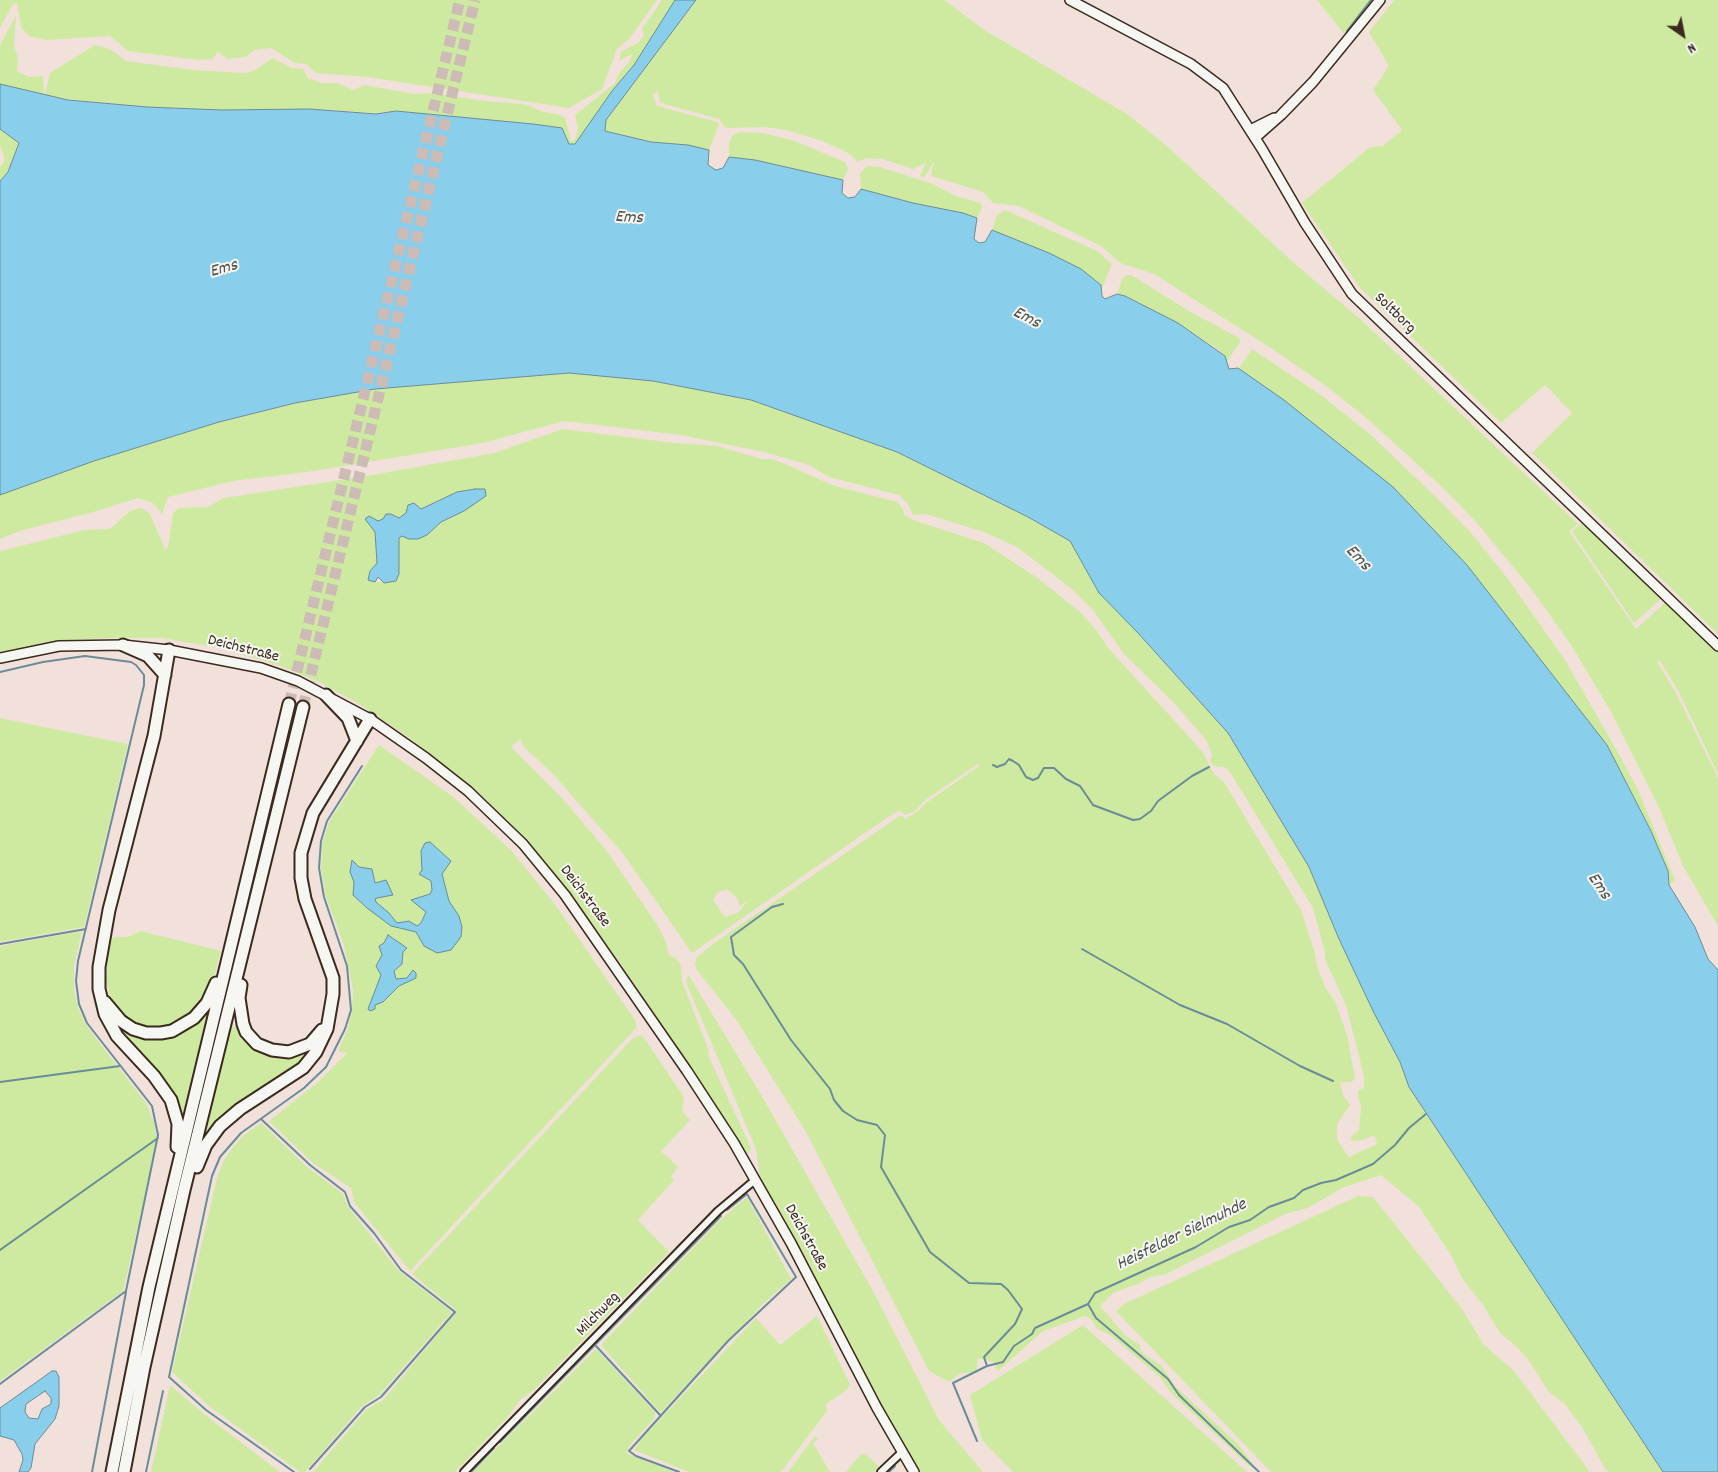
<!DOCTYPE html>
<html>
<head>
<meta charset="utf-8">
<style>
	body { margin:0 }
	#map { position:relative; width:1718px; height:1472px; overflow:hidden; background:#f2e1db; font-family:Dekko,sans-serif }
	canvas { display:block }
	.north { position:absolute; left:1658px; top:10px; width:50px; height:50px; -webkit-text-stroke:4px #f6f6f2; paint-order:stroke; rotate:147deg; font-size:14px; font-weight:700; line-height:20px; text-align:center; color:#3b2a1e }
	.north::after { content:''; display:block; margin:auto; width:18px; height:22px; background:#3b2a1e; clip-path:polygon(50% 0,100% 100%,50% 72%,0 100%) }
</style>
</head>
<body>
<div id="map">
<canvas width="1718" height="1472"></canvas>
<div class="north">N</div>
</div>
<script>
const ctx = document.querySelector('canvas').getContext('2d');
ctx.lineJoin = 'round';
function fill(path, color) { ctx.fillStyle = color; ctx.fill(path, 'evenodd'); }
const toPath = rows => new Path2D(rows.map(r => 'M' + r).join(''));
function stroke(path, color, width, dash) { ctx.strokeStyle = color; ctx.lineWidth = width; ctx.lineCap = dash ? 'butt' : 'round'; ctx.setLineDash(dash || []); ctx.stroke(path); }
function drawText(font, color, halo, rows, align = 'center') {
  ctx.font = font + ' Dekko,sans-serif'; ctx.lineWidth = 4; ctx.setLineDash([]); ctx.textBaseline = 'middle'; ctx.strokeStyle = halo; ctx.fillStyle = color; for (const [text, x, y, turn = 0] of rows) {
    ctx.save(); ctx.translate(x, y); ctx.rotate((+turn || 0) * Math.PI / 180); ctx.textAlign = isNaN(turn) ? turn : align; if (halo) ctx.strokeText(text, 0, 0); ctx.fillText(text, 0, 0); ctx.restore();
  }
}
fill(toPath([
	[0,0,657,0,629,39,617,49,602,89,569,108,367,77,316,73,306,64,295,63,271,48,254,50,246,57,228,59,218,52,212,59,199,60,128,51,110,36,45,40,29,36,21,27,17,3,13,4,0,28],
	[662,0,675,0,634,65,612,91,575,144,570,144,533,124,429,114,396,111,376,113,309,109,222,110,147,107,67,99,45,95,50,73,95,45,110,49,126,61,194,70,244,73,253,71,273,58,292,68,303,69,308,78,322,83,337,83,353,90,364,85,414,94,433,93,485,101,524,104,544,112,560,115,565,118,571,141,575,140,578,128,575,115,615,83,619,73,630,61,632,54,619,61,621,52,639,42,644,36,642,29],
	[696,0,944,0,986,31,1127,114,1168,147,1295,264,1359,318,1578,524,1569,531,1636,629,1666,602,1718,652,1718,774,1679,692,1660,661,1657,662,1676,693,1718,778,1718,926,1683,866,1658,805,1610,710,1571,645,1532,590,1477,523,1442,487,1370,421,1330,389,1274,350,1154,274,1120,263,1101,246,1019,206,993,203,983,192,931,176,934,161,924,178,920,176,926,163,913,169,882,159,867,158,857,162,851,155,841,149,819,140,786,130,765,127,726,128,719,119,664,104,660,102,658,91,653,95,657,106,717,122,719,125,709,150,688,145,651,142,605,131,606,120],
	[1317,0,1374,0,1345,35],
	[1394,0,1718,0,1718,634,1532,453,1572,413,1550,390,1545,385,1501,423,1360,288,1302,203,1370,147,1383,146,1402,130,1373,90,1389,66,1369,32],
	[16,15,14,47,18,57,17,71,29,77,43,76,44,94,0,84,0,45],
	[0,129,19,143,8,171,0,180,0,167,5,160,0,145],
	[739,132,763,133,792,140,845,162,848,170,843,180,755,160,729,157,729,143,732,136],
	[867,166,880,167,933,184,956,196,981,203,982,208,977,218,963,213,913,203,861,189,860,174],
	[1005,210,1097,251,1112,264,1102,288,1101,285,992,230,997,215],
	[1127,275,1131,275,1189,311,1239,338,1241,341,1227,361,1220,351,1178,323,1117,294,1122,279],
	[1252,349,1321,395,1371,435,1440,501,1472,534,1508,579,1565,660,1621,758,1638,790,1675,880,1669,885,1668,871,1651,831,1605,743,1570,701,1242,371,1239,368],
	[569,373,653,381,751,400,897,452,1028,517,1070,541,1099,593,1138,633,1228,733,1309,867,1339,939,1374,1013,1400,1062,1409,1087,1663,1472,1609,1472,1605,1469,1584,1430,1565,1404,1548,1391,1530,1362,1517,1347,1500,1333,1483,1305,1462,1278,1451,1255,1419,1207,1381,1175,1342,1188,1308,1208,1285,1214,1164,1275,1150,1277,1140,1283,1113,1293,1100,1306,1125,1335,1140,1345,1140,1350,1145,1355,1161,1365,1176,1387,1238,1444,1258,1471,1248,1465,1171,1393,1161,1378,1109,1334,1097,1329,1091,1319,1085,1316,1043,1331,998,1371,993,1362,978,1358,976,1373,961,1373,949,1382,929,1371,806,1132,737,1021,697,970,695,964,697,957,717,941,901,815,905,819,918,811,926,803,979,766,978,764,925,800,916,810,906,815,899,811,888,817,692,953,624,855,553,774,524,747,520,739,511,747,562,798,606,850,656,923,666,942,669,955,677,959,681,966,682,981,709,1051,708,1055,751,1148,749,1153,744,1153,706,1092,621,964,547,864,513,826,480,794,410,738,354,701,321,683,278,665,220,648,162,638,114,638,64,640,0,652,0,551,84,530,110,529,130,511,141,508,150,514,165,549,168,548,173,513,179,508,208,507,224,498,372,475,494,453,563,429,675,443,717,446,762,459,773,459,835,486,897,502,903,509,904,515,916,521,984,543,1039,579,1080,612,1097,631,1109,649,1193,741,1203,753,1214,774,1224,782,1301,910,1314,950,1317,966,1326,989,1335,1001,1347,1035,1355,1078,1352,1082,1340,1082,1343,1095,1350,1105,1337,1124,1337,1140,1349,1157,1377,1144,1374,1135,1363,1140,1351,1141,1351,1137,1359,1130,1361,1108,1358,1094,1358,1090,1364,1088,1364,1076,1346,1005,1325,959,1325,952,1313,908,1230,772,1224,767,1213,766,1210,760,1212,756,1211,751,1206,740,1176,705,1123,653,1093,610,1072,589,1017,547,984,532,926,514,913,515,908,504,899,495,829,477,809,465,764,452,681,435,564,421,483,443,307,472,233,481,168,497,162,514,153,503,138,498,93,512,20,531,0,539,0,495,94,461,219,422,295,403,375,389],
	[476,489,485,489,473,504,464,511,441,522,427,535,409,539,402,536,399,538,399,574,396,581,375,582,370,571,377,563,375,532,378,521,399,518,457,492],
	[727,889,737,898,740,906,747,901,739,912,725,917,713,900,717,893],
	[1584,522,1662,598,1634,623,1572,531],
	[0,718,128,744,84,927,0,942],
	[379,745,452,796,510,849,557,907,635,1020,637,1027,410,1271,354,1202,351,1188,313,1163,269,1121,318,1082,347,1053,338,1051,347,1031,352,1010,353,990,344,945,326,897,321,867,323,841,329,822],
	[82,931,74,966,74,990,78,1008,88,1028,146,1103,154,1122,157,1143,123,1291,0,1381,0,946],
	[140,931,221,951,212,984,201,1003,182,1023,162,1030,137,1026,120,1016,112,1005,106,982,108,943,114,937,128,937],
	[688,974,763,1098,874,1293,939,1420,983,1472,919,1472,915,1467,760,1179,756,1149,686,982],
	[211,1006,181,1127,177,1110,118,1032,110,1014,153,1037],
	[230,1026,242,1029,273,1052,317,1040,305,1061,204,1143],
	[642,1035,684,1097,682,1111,690,1120,661,1151,678,1167,671,1176,674,1180,638,1220,669,1252,533,1391,520,1400,507,1418,455,1472,313,1472,367,1409,383,1400,457,1311,412,1274,633,1038],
	[261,1123,306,1166,343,1194,348,1207,399,1271,452,1312,379,1395,362,1406,305,1472,300,1472,210,1407,172,1372,217,1178,224,1160,234,1146,244,1135],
	[1358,1196,1373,1197,1462,1309,1484,1345,1514,1371,1590,1472,1271,1472,1116,1311,1124,1304],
	[747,1197,791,1279,764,1303,662,1411,659,1411,601,1345,718,1222],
	[817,1316,850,1384,847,1390,826,1404,827,1411,781,1472,689,1472,634,1450,644,1436,756,1318,780,1345],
	[1083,1325,1162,1396,1247,1472,1013,1472,982,1440,970,1395],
	[596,1349,655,1412,654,1419,630,1445,626,1453,674,1472,473,1472],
	[170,1385,204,1414,280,1472,151,1472],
	[815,1436,818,1439,813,1443,830,1472,788,1472],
	[861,1454,866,1455,879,1466,874,1472,846,1472]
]), '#ceeaa1');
const water = toPath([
	[675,0,696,0,606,120,605,131,651,142,688,145,709,150,708,165,716,170,723,168,729,157,755,160,843,180,842,193,848,198,855,197,861,189,913,203,963,213,977,218,974,239,979,243,985,242,992,230,1049,253,1081,269,1101,285,1102,296,1105,299,1117,294,1125,296,1178,323,1225,356,1229,369,1238,368,1284,400,1393,487,1467,565,1607,745,1651,831,1668,871,1669,885,1695,927,1708,959,1718,970,1718,1472,1663,1472,1409,1087,1400,1062,1374,1013,1339,939,1309,867,1228,733,1138,633,1099,593,1070,541,1028,517,897,452,751,400,653,381,569,373,375,389,295,403,219,422,94,461,0,495,0,181,8,172,19,143,0,129,0,84,68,100,147,107,222,110,309,109,376,114,396,111,533,124,562,128,569,144,575,144,612,91,634,65,675,0],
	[475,489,485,489,486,496,464,511,441,522,427,535,418,539,409,539,402,536,399,538,399,574,396,581,384,583,378,577,375,582,368,580,370,571,377,563,375,532,365,519,369,516,378,521,383,519,386,514,391,514,399,518,406,513,408,505,414,503,421,509,457,492,475,489],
	[430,842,451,861,442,874,449,901,459,916,462,927,461,937,451,950,437,953,424,946,416,932,391,926,367,908,353,895,354,882,350,872,352,860,359,867,372,869,375,883,386,880,393,895,377,898,375,899,376,902,389,913,397,923,409,921,417,926,421,923,426,912,411,900,430,894,432,890,431,881,419,874,422,870,421,851,425,843,430,842],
	[388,935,407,948,403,952,402,964,394,971,396,979,407,978,413,970,416,973,416,978,399,986,383,1002,375,1005,375,1009,370,1011,368,1009,381,975,376,966,382,955,379,946,384,943,388,935],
	[52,1371,56,1371,59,1377,59,1406,55,1419,35,1444,31,1468,28,1472,19,1472,23,1460,22,1454,14,1440,0,1436,0,1408,52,1371],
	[45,1391,51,1398,51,1404,42,1409,38,1419,29,1418,25,1412,26,1404,45,1391]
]);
fill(water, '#89ceea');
stroke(water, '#6a8c98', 1);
stroke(toPath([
	[1347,31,1371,0],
	[0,672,43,662,85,656,131,662,136,665,144,675,144,685,78,961,76,981,79,1004,87,1023,152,1106,158,1135,126,1291,0,1384],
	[993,765,997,767,1005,764,1009,759,1013,761,1019,765,1026,777,1033,780,1038,778,1044,768,1054,768,1066,779,1080,786,1093,805,1133,820,1140,819,1151,811,1158,801,1192,776,1209,767],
	[783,904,772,907,731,937,734,955,743,964,791,1040,830,1089,834,1100,843,1111,857,1120,877,1125,885,1135,881,1167,930,1252,969,1283,1001,1284,1008,1290,1022,1309,1015,1324,984,1357,987,1366],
	[0,944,86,929],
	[1082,949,1180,1005,1227,1024,1300,1066,1333,1081],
	[0,1082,120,1066],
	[261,1119,310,1165,345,1192,350,1206,374,1233,401,1270,455,1312,381,1397,365,1407,310,1469],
	[0,1250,158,1138],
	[1088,1304,1096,1318,1168,1379,1179,1395,1259,1472],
	[596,1346,660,1415],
	[977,1441,953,1383,987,1366,1003,1362,1014,1346,1032,1334,1035,1328,1088,1304,1095,1293,1196,1247,1229,1227,1250,1220,1269,1207,1294,1198,1303,1190,1321,1183,1336,1180,1373,1164,1395,1145,1409,1128,1426,1114],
	[500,1442,721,1216],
	[92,1472,126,1292],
	[146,1472,163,1391],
	[294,1472,206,1410,169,1377,212,1176,220,1157,241,1133,304,1088,326,1067,345,1029,351,1010,347,966,324,897,319,868,321,841,327,821,362,766],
	[471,1472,494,1448],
	[679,1472,636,1456,629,1451,728,1341,796,1277,747,1194,727,1210],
	[889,1472,895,1466]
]), '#6a8c98', 2);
stroke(toPath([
	[289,704,460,0],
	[303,707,475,0]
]), '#cdbcb5', 11, [11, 5.5]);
const street = toPath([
	[464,1472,718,1211,755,1180],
	[881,1472,901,1453]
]);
const secondary = toPath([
	[1070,0,1191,64,1223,88,1262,149,1305,223,1352,294,1718,646],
	[1250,130,1274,118],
	[1255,138,1281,115,1313,82,1380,0],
	[0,658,59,646,123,645,169,650,261,668,298,681,370,719,426,758,468,791,523,844,565,895,687,1071,734,1143,791,1243,877,1408,914,1472]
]);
const highway = toPath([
	[123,645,148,656,165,675],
	[169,650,154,736,109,910,99,967,99,989,105,1014,117,1036,154,1076,171,1100,178,1124,177,1147],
	[326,695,348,718,357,741],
	[241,985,239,998,243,1024,246,1032,257,1044,272,1050,289,1052,310,1044,322,1030],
	[105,1002,121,1021,133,1029,146,1033,161,1033,172,1031,194,1018,207,1003,216,983],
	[197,1167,206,1145,220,1126,240,1109,303,1068,316,1052,327,1029,333,994,333,978,305,899,301,878,301,853,313,813,370,719],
	[112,1472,149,1287,289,704],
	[124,1472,144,1367,184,1190,303,707]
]);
stroke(street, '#3b2a1e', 10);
stroke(secondary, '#3b2a1e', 12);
stroke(highway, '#3b2a1e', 15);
stroke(street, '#f6f6f2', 6);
stroke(secondary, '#f6f6f2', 9);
stroke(highway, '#f6f6f2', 11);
drawText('16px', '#3b2a1e', '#f6f6f2', [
	["Soltborg",1394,314,44],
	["Deichstraße",243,650,14],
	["Deichstraße",584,897,53],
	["Deichstraße",805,1238,61],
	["Milchweg",599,1315,-46]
]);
drawText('italic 18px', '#4e5351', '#f6f6f2', [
	["Ems",629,219,3],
	["Ems",224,270,-16],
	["Ems",1026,319,27],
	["Ems",1357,559,46],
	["Ems",1598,887,56],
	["Heisfelder Sielmuhde",1182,1236,-26]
]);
</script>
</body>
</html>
